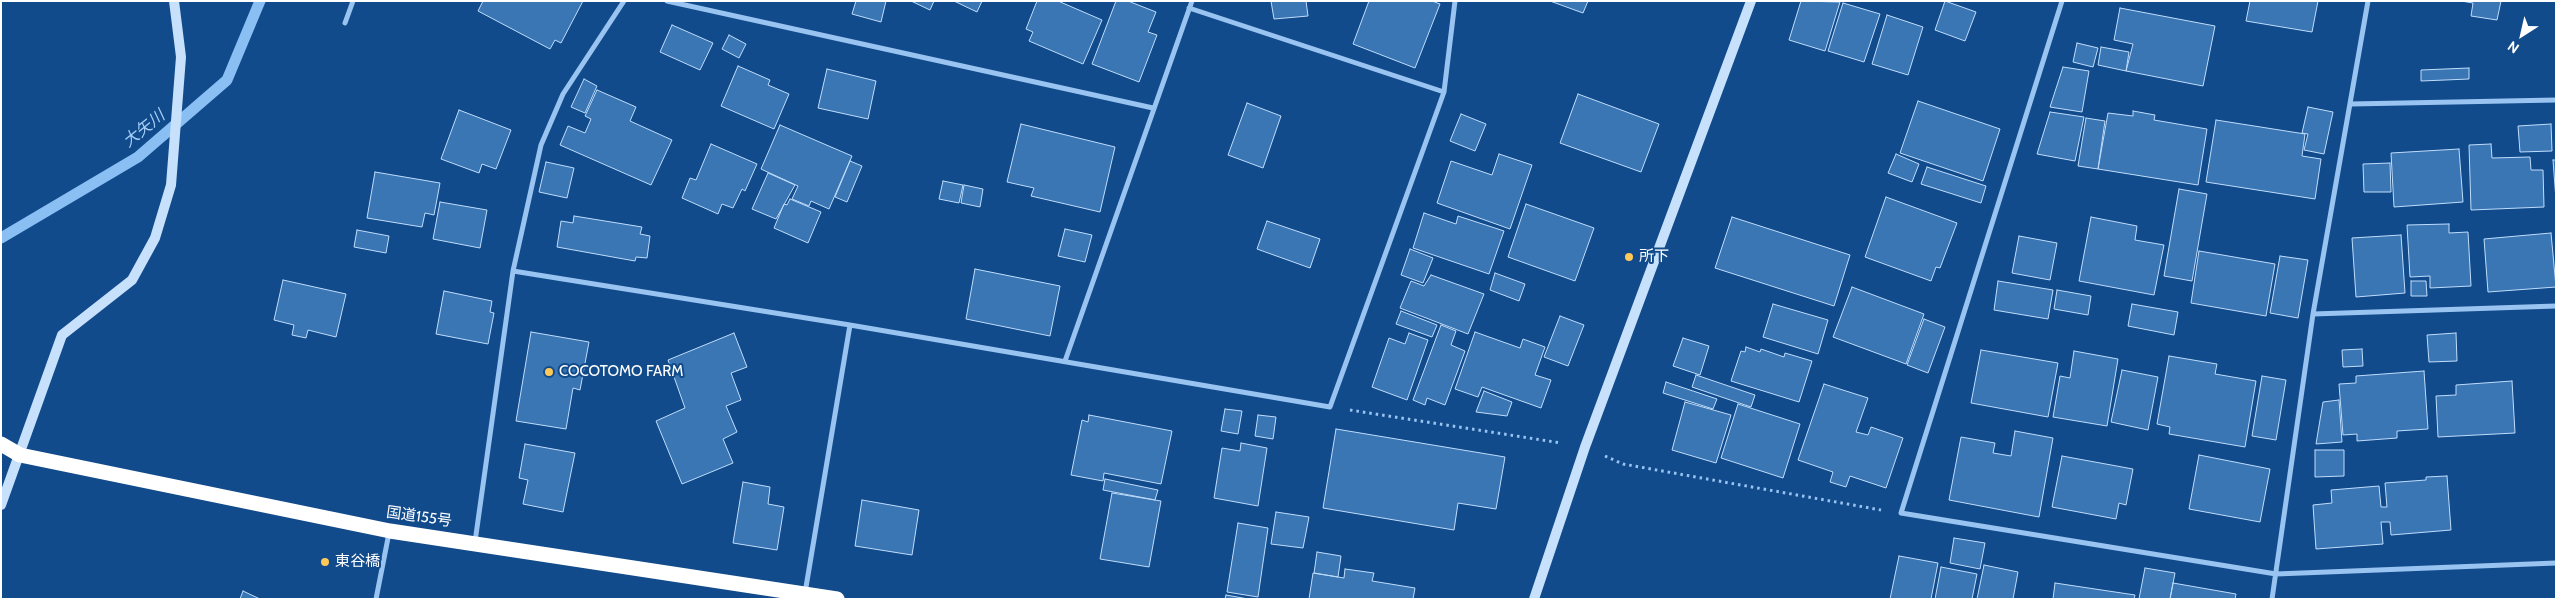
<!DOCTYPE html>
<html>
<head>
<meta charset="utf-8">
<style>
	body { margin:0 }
	#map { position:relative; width:2557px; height:600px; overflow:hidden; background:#124b8b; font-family:Cabin,sans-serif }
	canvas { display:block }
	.frame { position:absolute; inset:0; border:2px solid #fff; pointer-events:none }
	.north { position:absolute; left:2497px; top:10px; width:50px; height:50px; -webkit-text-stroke:4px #124b8b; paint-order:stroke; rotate:215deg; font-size:14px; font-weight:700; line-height:20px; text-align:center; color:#fff }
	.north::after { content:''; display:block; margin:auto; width:18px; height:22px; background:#fff; clip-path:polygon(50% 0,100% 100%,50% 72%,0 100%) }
</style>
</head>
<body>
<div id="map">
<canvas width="2557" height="600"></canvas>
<div class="frame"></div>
<div class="north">N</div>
</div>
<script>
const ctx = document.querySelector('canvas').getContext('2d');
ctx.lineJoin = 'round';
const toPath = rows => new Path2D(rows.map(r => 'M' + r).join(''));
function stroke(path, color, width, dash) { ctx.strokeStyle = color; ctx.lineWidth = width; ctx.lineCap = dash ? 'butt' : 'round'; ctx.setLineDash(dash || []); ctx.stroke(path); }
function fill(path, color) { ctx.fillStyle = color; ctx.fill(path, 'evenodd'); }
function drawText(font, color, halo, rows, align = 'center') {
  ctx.font = font + ' Cabin,"Noto Sans JP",sans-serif'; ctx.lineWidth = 4; ctx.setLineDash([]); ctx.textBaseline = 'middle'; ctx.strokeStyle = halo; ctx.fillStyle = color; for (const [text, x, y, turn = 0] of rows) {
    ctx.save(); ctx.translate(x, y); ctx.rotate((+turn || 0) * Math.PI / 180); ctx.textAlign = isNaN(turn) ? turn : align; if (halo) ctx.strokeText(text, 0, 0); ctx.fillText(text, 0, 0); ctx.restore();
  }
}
stroke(toPath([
	[1,238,138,157,227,80,260,1]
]), '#8abff4', 11);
const building = toPath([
	[483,1,583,1,561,43,555,40,550,49,478,11,483,1],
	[856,1,886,1,881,22,852,14,856,1],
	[911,1,934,1,930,10,911,1],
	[954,1,982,1,977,12,954,1],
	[1037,1,1058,1,1102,20,1083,64,1029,41,1033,32,1026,29,1037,1],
	[1116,1,1128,1,1156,12,1148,32,1157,35,1139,82,1092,64,1116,1],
	[1271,1,1306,1,1308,16,1274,19,1271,1],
	[1369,1,1432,1,1440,4,1415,68,1353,44,1369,1],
	[1550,1,1588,1,1583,13,1550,1],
	[1801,1,1840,2,1825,51,1789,40,1801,1],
	[1945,1,1976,12,1965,41,1935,30,1945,1],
	[2250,1,2318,1,2312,32,2246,21,2250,1],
	[2461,1,2501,1,2497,20,2471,16,2473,3,2461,1],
	[1843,3,1880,14,1864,62,1828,51,1843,3],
	[2120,8,2215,26,2203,86,2126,71,2133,44,2114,40,2120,8],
	[1887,15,1923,27,1908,75,1872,64,1887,15],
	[672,25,713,43,700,70,660,52,672,25],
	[729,35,746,44,739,58,722,49,729,35],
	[2077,43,2098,48,2093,67,2073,62,2077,43],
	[2101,47,2129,52,2126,71,2098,65,2101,47],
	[738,66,770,80,768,85,789,94,774,129,721,106,738,66],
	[2063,67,2089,71,2082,112,2050,107,2063,67],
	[2469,68,2469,79,2421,81,2421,70,2469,68],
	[827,69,876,81,868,119,818,108,827,69],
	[584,79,597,86,585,113,571,107,584,79],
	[597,90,636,107,630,121,672,140,651,185,560,145,568,126,585,133,591,119,585,116,597,90],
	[1578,94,1659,124,1641,172,1560,143,1578,94],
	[1918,101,2000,129,1983,181,1900,153,1918,101],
	[1247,103,1281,116,1263,168,1228,155,1247,103],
	[2308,107,2333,112,2324,154,2304,150,2308,134,2302,133,2308,107],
	[459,110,511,130,496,169,482,164,479,173,441,159,459,110],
	[2133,111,2155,115,2154,120,2207,129,2198,185,2098,169,2108,113,2133,116,2133,111],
	[2050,112,2084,117,2075,161,2037,154,2050,112],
	[1461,114,1486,124,1475,151,1450,141,1461,114],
	[2086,118,2105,121,2098,169,2078,166,2086,118],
	[2216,120,2305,134,2302,156,2321,159,2315,199,2206,182,2216,120],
	[1021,124,1115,147,1100,212,1031,196,1034,188,1007,182,1021,124],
	[2551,124,2552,151,2520,152,2518,126,2551,124],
	[780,125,852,156,829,209,811,201,809,206,792,199,798,186,761,169,780,125],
	[711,144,757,164,745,191,742,189,733,208,722,204,718,214,682,198,690,178,696,180,711,144],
	[2491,144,2492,158,2530,157,2531,170,2543,170,2544,207,2471,210,2469,145,2491,144],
	[2459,149,2463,202,2394,207,2391,153,2459,149],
	[1499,154,1532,165,1510,229,1437,203,1451,161,1492,175,1499,154],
	[1896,154,1919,164,1912,182,1888,173,1896,154],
	[2553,160,2556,160,2556,200,2553,160],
	[850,161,862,166,847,202,835,197,850,161],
	[546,162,574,168,567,198,539,192,546,162],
	[2390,163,2391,192,2364,192,2363,164,2390,163],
	[1927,167,1986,186,1981,203,1921,184,1927,167],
	[375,172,440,183,434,215,425,213,422,227,367,218,375,172],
	[768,173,795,185,776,219,752,209,768,173],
	[943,181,963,185,959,203,939,199,943,181],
	[964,185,983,189,980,207,961,203,964,185],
	[2179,189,2207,194,2192,281,2164,276,2179,189],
	[1886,197,1957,223,1940,268,1936,267,1931,281,1865,257,1886,197],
	[790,199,821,212,808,243,774,228,784,204,787,205,790,199],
	[440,202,487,210,480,248,433,239,440,202],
	[1526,204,1594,228,1575,281,1508,257,1526,204],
	[1424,213,1456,224,1458,216,1504,231,1489,274,1413,248,1424,213],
	[574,216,642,227,640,234,650,236,647,258,636,257,635,261,557,247,561,221,573,223,574,216],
	[1732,217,1850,255,1834,306,1715,268,1732,217],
	[2091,217,2137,226,2135,240,2164,245,2154,295,2079,281,2091,217],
	[1267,221,1320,239,1310,268,1257,249,1267,221],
	[2449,224,2449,233,2468,232,2471,286,2430,288,2430,276,2410,277,2407,225,2449,224],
	[1065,229,1092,235,1085,262,1058,256,1065,229],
	[357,230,389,236,386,253,354,247,357,230],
	[2551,233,2556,287,2488,292,2484,239,2551,233],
	[2401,235,2405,293,2356,297,2352,238,2401,235],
	[2019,236,2057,243,2050,280,2012,273,2019,236],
	[1410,249,1433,258,1423,283,1401,275,1410,249],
	[2199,251,2275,264,2266,316,2191,303,2199,251],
	[2280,256,2308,260,2298,318,2270,313,2280,256],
	[975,269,1060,286,1050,336,966,319,975,269],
	[1495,273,1525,284,1519,301,1490,290,1495,273],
	[1431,275,1484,294,1468,334,1400,308,1411,281,1424,286,1431,275],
	[283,280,346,294,336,337,308,330,306,338,292,335,294,325,274,320,283,280],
	[1998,281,2053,290,2048,319,1994,310,1998,281],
	[2411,281,2426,281,2427,296,2411,296,2411,281],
	[1852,287,1924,314,1906,364,1833,337,1852,287],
	[2057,290,2091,296,2088,315,2054,309,2057,290],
	[444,291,492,301,490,312,494,313,488,344,436,334,444,291],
	[1773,304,1828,320,1818,354,1763,337,1773,304],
	[2132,304,2178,312,2174,335,2128,326,2132,304],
	[1401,311,1437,325,1432,337,1396,324,1401,311],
	[1560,316,1584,325,1568,366,1544,357,1560,316],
	[1924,319,1945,327,1928,373,1907,365,1924,319],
	[1441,325,1456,331,1451,345,1465,351,1445,405,1427,398,1425,405,1413,400,1441,325],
	[531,332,589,342,580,390,573,388,566,429,516,421,531,332],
	[1475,332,1520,348,1523,339,1545,347,1535,375,1551,380,1541,408,1482,387,1478,397,1455,389,1475,332],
	[734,333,747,367,731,373,741,400,726,406,737,432,723,439,733,463,682,484,656,421,685,408,668,360,734,333],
	[1409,333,1428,340,1407,400,1372,387,1389,338,1405,344,1409,333],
	[2456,333,2457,361,2429,362,2427,335,2456,333],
	[1683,338,1709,346,1700,375,1673,366,1683,338],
	[1746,347,1760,352,1761,349,1784,357,1785,353,1812,361,1799,402,1731,381,1741,351,1745,352,1746,347],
	[2362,349,2363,366,2343,367,2342,350,2362,349],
	[1981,350,2058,363,2048,417,1971,403,1981,350],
	[2074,351,2118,359,2107,426,2053,417,2060,376,2070,378,2074,351],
	[2169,356,2217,364,2215,374,2256,381,2245,447,2169,434,2170,427,2157,424,2169,356],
	[2122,370,2158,377,2148,430,2111,422,2122,370],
	[2424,371,2428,429,2397,431,2397,438,2357,441,2357,434,2343,435,2339,384,2356,383,2356,376,2424,371],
	[1696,375,1755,395,1751,407,1692,387,1696,375],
	[2262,376,2286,380,2276,440,2252,436,2262,376],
	[2512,381,2515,433,2438,437,2436,396,2456,395,2456,385,2512,381],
	[1666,382,1717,399,1713,409,1663,393,1666,382],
	[1824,384,1868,398,1856,432,1868,435,1871,427,1903,438,1886,488,1850,476,1846,487,1830,482,1833,472,1798,460,1824,384],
	[1484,391,1512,402,1507,416,1476,412,1484,391],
	[2339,400,2342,442,2316,444,2323,402,2339,400],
	[1685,402,1731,415,1716,463,1672,450,1685,402],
	[1738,404,1800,424,1783,478,1721,458,1738,404],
	[1225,409,1242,411,1238,434,1221,431,1225,409],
	[1089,415,1172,431,1161,484,1104,473,1103,481,1071,475,1082,420,1088,422,1089,415],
	[1258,415,1276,417,1273,439,1255,436,1258,415],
	[1336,429,1505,457,1496,509,1458,503,1454,530,1323,508,1336,429],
	[2015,431,2053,438,2039,517,1949,500,1961,437,1995,443,1993,453,2011,456,2015,431],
	[1241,443,1267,448,1258,506,1214,498,1222,448,1240,451,1241,443],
	[525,444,575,453,563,512,523,504,528,480,519,478,525,444],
	[2315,450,2344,450,2344,476,2315,477,2315,450],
	[2199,455,2270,469,2260,522,2189,509,2199,455],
	[2062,456,2133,469,2126,505,2119,503,2116,519,2052,507,2062,456],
	[2447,476,2451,530,2391,535,2390,522,2381,522,2383,544,2316,549,2313,505,2332,503,2331,490,2379,486,2381,507,2387,507,2385,483,2426,480,2426,477,2447,476],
	[1105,479,1158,490,1155,500,1103,490,1105,479],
	[743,482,770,487,768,504,784,507,777,550,733,543,743,482],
	[1112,493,1161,501,1149,567,1100,559,1112,493],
	[862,500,919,510,912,555,855,546,862,500],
	[1276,512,1309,517,1303,548,1271,544,1276,512],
	[1238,523,1268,528,1258,597,1227,592,1238,523],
	[1954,538,1985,543,1980,569,1950,563,1954,538],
	[1317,552,1341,556,1338,577,1314,573,1317,552],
	[1899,556,1938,563,1931,599,1890,599,1899,556],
	[1984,565,2018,572,2013,599,1977,599,1984,565],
	[1941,567,1977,574,1972,599,1935,599,1941,567],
	[2145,568,2175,573,2170,599,2139,599,2145,568],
	[1345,569,1374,573,1372,581,1415,588,1413,599,1309,599,1313,573,1344,578,1345,569],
	[2055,583,2135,595,2134,599,2053,599,2055,583],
	[2173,583,2236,594,2235,599,2170,599,2173,583],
	[243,591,260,599,240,599,243,591],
	[1226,595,1248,599,1225,599,1226,595]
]);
fill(building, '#3a75b4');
stroke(building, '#bfddfc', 1);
stroke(toPath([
	[1350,410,1561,443],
	[1605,456,1623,464,1881,510]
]), '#99c4f1', 3, [2.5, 4]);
stroke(toPath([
	[667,1,1153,108],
	[2062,1,1901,513,2276,574,2556,563],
	[1189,8,1444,92],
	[345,23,353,1],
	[2351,104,2556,100],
	[513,271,850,325,1330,407,1444,92,1455,1],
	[2313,314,2556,306],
	[1065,361,1192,1],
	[475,542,513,271,541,145,563,94,624,1],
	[805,593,850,325],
	[376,599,389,533],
	[2272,599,2313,314,2368,1]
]), '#99c4f1', 5);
stroke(toPath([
	[1,505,62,335,132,280,155,238,171,185,181,57,174,1],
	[1534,599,1585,447,1751,1]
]), '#c7e0fc', 10);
stroke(toPath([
	[1,444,20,455,390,531,837,599]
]), '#fff', 15);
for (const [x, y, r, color] of [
	[1629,257,5,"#ffc959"],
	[549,372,5,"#ffc959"],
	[325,562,5,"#ffc959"]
]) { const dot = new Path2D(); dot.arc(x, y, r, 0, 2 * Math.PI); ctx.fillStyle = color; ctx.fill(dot); stroke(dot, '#124b8b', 2); }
drawText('15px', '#fff', '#124b8b', [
	["所下",1639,257],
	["COCOTOMO FARM",559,372],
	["東谷橋",335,562]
], 'left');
drawText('15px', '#fff', '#124b8b', [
	["国道155号",419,517,8]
]);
drawText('italic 16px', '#a4cef8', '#124b8b', [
	["大矢川",144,129,-39]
]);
</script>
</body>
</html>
